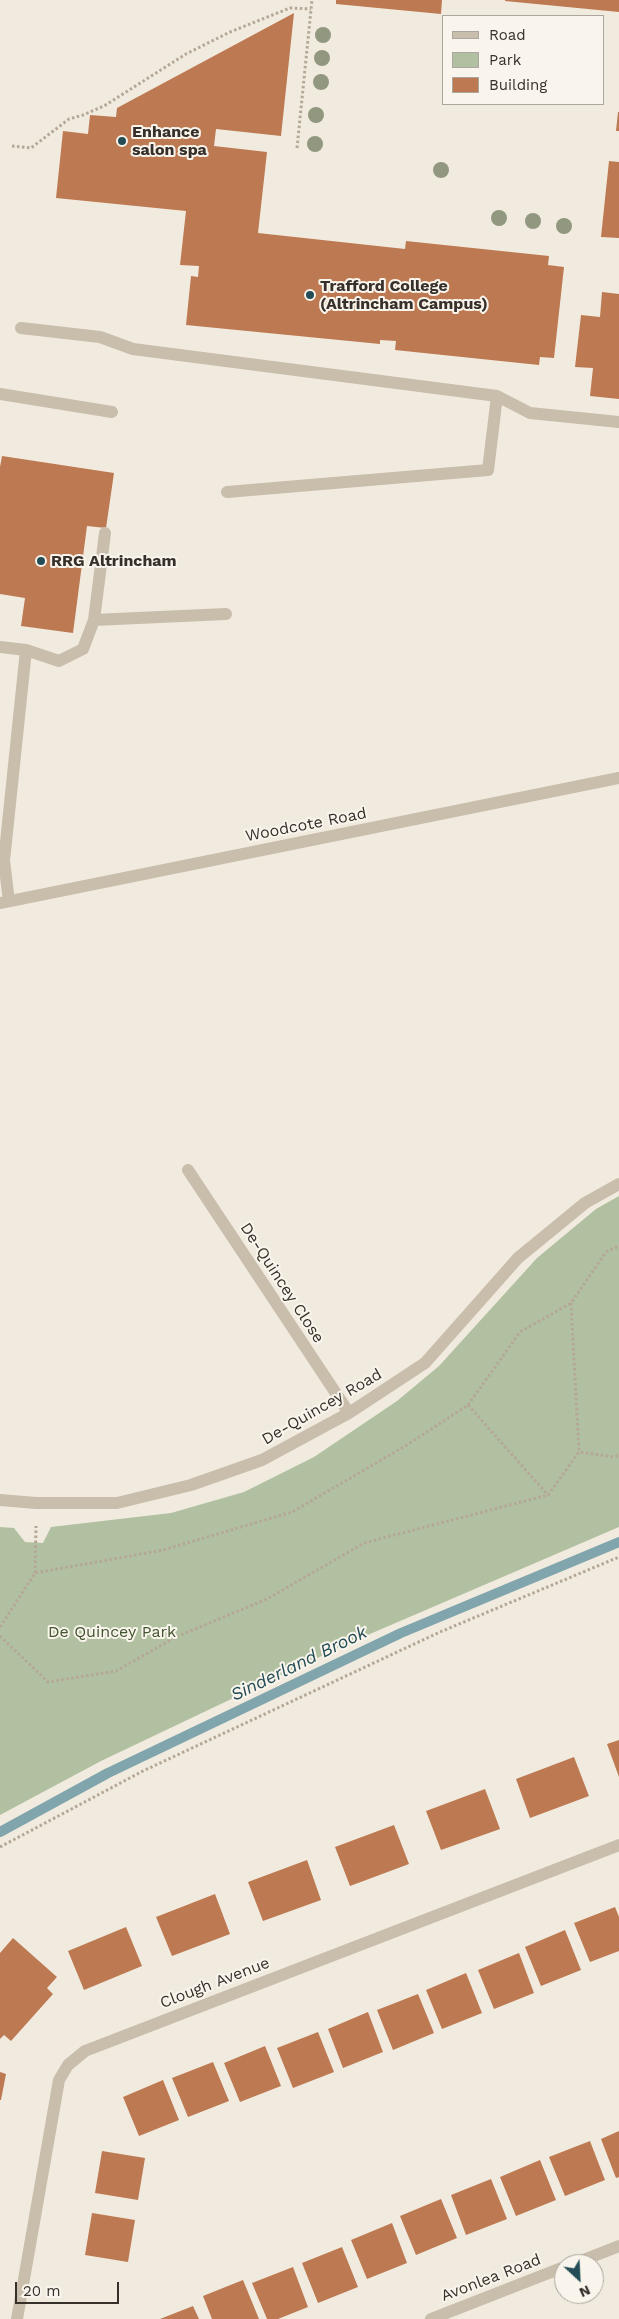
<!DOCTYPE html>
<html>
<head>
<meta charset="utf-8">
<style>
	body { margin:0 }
	#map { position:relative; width:619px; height:2319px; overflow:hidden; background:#f1ebdf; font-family:"Work Sans",sans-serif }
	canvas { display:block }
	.legend { position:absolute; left:442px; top:15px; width:162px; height:90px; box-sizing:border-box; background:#f9f5ec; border:1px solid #aba69e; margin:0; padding:6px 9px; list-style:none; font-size:15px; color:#37302a }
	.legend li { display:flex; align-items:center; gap:10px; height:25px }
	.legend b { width:25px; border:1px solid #aba69e }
	.north { position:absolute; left:554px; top:2254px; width:50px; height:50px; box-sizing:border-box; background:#f9f5ec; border:1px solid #aba69e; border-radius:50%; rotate:155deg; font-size:14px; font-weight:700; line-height:20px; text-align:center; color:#37302a }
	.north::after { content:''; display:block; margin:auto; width:18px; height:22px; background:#234c56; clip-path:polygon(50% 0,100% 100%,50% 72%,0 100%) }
	.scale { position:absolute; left:15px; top:2282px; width:104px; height:22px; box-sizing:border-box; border:2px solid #37302a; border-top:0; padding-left:6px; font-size:15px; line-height:18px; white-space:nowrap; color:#37302a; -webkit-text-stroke:4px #f9f5ec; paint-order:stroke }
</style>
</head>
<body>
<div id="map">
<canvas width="619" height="2319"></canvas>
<ul class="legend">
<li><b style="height:6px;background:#c9bdac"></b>Road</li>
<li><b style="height:14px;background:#b1c0a0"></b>Park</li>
<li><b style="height:14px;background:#bd7951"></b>Building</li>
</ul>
<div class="north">N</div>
<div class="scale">20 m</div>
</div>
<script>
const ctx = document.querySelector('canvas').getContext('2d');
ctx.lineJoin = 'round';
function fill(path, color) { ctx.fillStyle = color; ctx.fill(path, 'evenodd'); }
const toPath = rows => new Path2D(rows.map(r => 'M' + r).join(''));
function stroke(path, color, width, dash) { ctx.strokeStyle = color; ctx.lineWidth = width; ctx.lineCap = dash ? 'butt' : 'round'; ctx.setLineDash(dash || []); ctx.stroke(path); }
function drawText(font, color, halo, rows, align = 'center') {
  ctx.font = font + ' "Work Sans",sans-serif'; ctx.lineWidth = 4; ctx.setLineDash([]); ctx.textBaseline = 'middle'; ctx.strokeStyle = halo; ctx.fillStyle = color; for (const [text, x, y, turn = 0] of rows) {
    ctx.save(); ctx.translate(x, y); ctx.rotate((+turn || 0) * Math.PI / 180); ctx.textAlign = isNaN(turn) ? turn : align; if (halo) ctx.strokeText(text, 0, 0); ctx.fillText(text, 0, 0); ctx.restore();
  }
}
fill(toPath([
	[619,1196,619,1527,349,1643,101,1761,0,1815,0,1527,14,1528,25,1542,43,1543,51,1527,171,1513,244,1492,314,1457,397,1401,439,1366,537,1258,596,1209]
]), '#b1c0a0');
stroke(toPath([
	[0,1832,108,1773,401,1633,619,1542]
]), '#80a5ac', 10);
fill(toPath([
	[336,0,442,0,441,14,336,4],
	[505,0,619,0,619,12,505,1],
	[294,13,281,136,216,129,214,146,267,152,258,233,405,249,406,241,549,256,548,265,564,267,554,358,540,357,539,365,395,350,396,341,380,340,380,344,186,325,191,276,198,277,199,266,180,265,186,211,56,198,63,131,88,134,90,115,116,117,117,108],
	[618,112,619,112,619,131,616,131],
	[609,161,619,162,619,238,601,237],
	[602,292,619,294,619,399,590,396,593,368,575,367,581,315,600,317],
	[2,456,114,473,106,528,87,526,73,633,21,626,25,598,0,594,0,467],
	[619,1740,619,1777,607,1744],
	[574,1757,589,1796,530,1818,516,1779],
	[485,1789,500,1829,441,1850,426,1811],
	[394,1825,409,1864,350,1886,335,1847],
	[307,1860,321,1900,263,1921,248,1882],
	[215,1894,230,1934,172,1956,156,1917],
	[615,1907,619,1917,619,1951,590,1962,574,1923],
	[126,1927,142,1966,84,1990,68,1951],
	[565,1930,581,1970,541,1986,525,1947],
	[13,1938,57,1977,47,1988,53,1994,11,2041,4,2035,0,2039,0,1953],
	[519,1953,534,1993,494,2009,478,1970],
	[466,1973,482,2013,442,2029,426,1990],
	[418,1994,434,2033,393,2050,377,2010],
	[368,2012,383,2052,343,2068,328,2029],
	[318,2032,334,2072,293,2088,277,2048],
	[265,2046,281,2086,240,2102,224,2063],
	[213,2062,229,2101,188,2117,172,2078],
	[0,2072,6,2074,1,2100,0,2100],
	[163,2080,179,2120,139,2136,123,2097],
	[619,2131,619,2177,616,2178,601,2139],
	[590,2141,605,2180,565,2196,549,2157],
	[102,2151,145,2158,138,2200,95,2193],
	[540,2160,556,2200,516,2216,500,2177],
	[491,2179,507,2219,466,2235,451,2195],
	[441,2199,457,2238,416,2255,400,2216],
	[92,2213,135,2220,128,2262,85,2255],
	[392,2223,407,2263,367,2279,351,2240],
	[342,2247,358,2287,318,2303,302,2263],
	[293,2267,308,2307,278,2319,267,2319,252,2283],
	[243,2280,259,2319,212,2319,203,2296],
	[193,2306,199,2319,160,2319]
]), '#bd7951');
stroke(toPath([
	[12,146,31,148,69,119,83,115,104,106,186,54,230,32,290,8,311,9],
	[297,148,312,0],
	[571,1303,579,1452],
	[468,1405,548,1495],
	[35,1573,36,1526],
	[0,1627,35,1573,163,1550,292,1512,407,1445,468,1405,520,1332,571,1303,606,1252,619,1246],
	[0,1636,48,1682,116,1671,176,1637,267,1599,364,1543,548,1495,579,1452,614,1457,619,1455],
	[0,1847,143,1771,440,1632,619,1557]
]), '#b5a796', 3, [2.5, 2.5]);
stroke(toPath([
	[21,328,100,337,133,349,497,396,530,413,619,422],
	[0,394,112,412],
	[227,492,488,470,497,396],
	[94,620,105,533],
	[0,647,26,650,59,661,83,649,94,620,226,614],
	[9,901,4,861,26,650]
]), '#c9bdac', 12);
stroke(toPath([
	[0,903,619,778],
	[188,1170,349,1413],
	[0,1500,36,1503,117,1503,191,1485,262,1460,349,1413,425,1363,518,1258,585,1203,619,1184],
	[573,2264,619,2246],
	[17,2319,59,2080,68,2065,85,2051,619,1845],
	[431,2319,564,2267]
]), '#c9bdac', 12);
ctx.fillStyle = '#91987f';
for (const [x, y] of [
	[323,35],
	[322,58],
	[321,82],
	[316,115],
	[315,144],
	[441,170],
	[499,218],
	[533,221],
	[564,226]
]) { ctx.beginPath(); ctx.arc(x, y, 8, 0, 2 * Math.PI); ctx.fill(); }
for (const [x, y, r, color] of [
	[122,141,5,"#234c56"],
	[310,295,5,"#234c56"],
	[41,561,5,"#234c56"]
]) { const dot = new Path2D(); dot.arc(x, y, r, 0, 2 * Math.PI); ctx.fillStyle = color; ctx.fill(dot); stroke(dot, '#f9f5ec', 2); }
drawText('bold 16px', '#37302a', '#f9f5ec', [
	["Enhance",132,132],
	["salon spa",132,150],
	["Trafford College",320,286],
	["(Altrincham Campus)",320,304],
	["RRG Altrincham",51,561]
], 'left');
drawText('16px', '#37302a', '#f9f5ec', [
	["Woodcote Road",306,825,-11],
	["De-Quincey Close",282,1283,57],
	["De-Quincey Road",322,1407,-30],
	["Clough Avenue",215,1983,-21],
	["Avonlea Road",491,2278,-21]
]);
drawText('16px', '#425430', '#f9f5ec', [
	["De Quincey Park",112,1632]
]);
drawText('italic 18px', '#234c56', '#f9f5ec', [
	["Sinderland Brook",299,1664,-26]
]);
</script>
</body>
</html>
